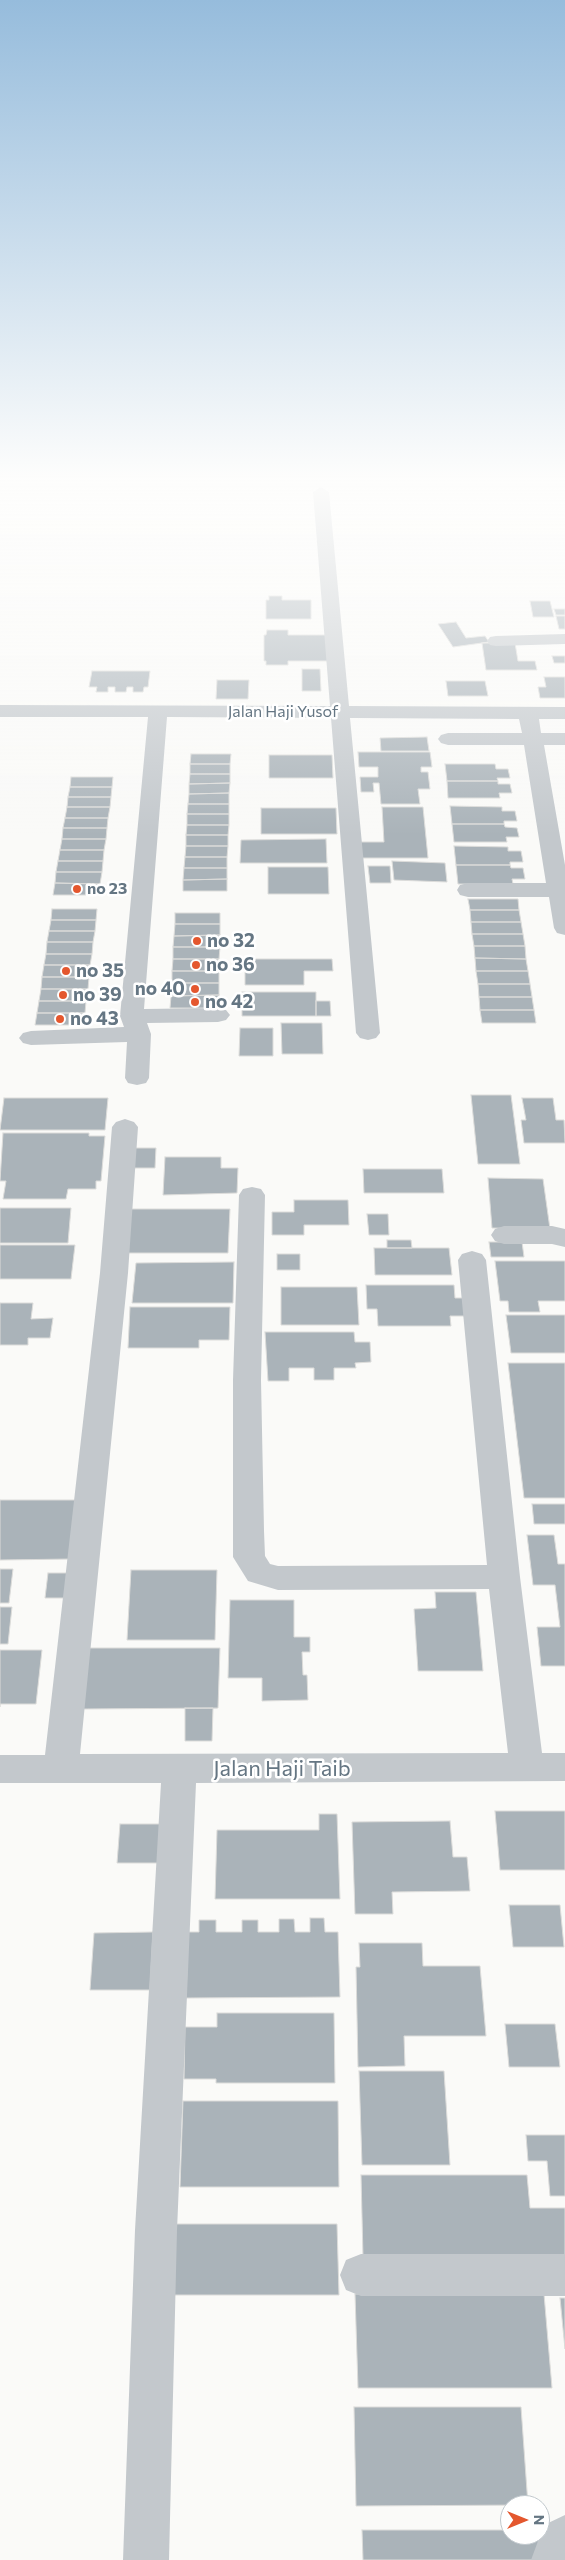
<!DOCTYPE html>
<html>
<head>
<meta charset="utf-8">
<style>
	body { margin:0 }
	#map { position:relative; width:565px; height:2560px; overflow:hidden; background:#fafaf8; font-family:Commissioner,sans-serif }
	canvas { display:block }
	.north { position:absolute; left:500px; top:2495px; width:50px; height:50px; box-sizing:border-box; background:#fff; border:1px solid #c1c8cd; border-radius:50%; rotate:90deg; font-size:14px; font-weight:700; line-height:20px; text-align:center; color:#657683 }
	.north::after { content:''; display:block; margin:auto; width:18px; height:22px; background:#e4572e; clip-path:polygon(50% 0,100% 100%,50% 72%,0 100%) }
</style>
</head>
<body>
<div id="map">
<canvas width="565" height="2560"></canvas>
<div class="north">N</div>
</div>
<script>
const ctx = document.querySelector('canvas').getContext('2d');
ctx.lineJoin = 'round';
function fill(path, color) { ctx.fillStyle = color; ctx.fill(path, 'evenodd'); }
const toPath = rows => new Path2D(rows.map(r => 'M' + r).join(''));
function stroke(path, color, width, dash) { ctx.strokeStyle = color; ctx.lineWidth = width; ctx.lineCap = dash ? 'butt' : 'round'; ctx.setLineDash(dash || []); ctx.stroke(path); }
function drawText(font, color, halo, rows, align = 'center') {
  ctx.font = font + ' Commissioner,sans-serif'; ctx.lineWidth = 5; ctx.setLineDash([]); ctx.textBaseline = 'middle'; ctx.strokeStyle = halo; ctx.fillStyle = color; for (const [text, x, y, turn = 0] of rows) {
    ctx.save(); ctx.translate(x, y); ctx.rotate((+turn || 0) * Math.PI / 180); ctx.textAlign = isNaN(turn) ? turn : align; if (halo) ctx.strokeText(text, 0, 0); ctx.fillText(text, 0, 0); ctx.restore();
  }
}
const building = toPath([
	[269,596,282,596,282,600,311,600,311,619,266,619,266,600,269,600,269,596],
	[530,601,550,601,554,617,533,617,530,601],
	[554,609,565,609,565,615,556,615,554,609],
	[556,616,565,616,565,629,559,629,556,616],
	[456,622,466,638,485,636,489,642,453,647,438,624,456,622],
	[267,630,288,630,288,635,328,635,328,661,288,661,288,665,266,665,266,661,264,661,264,635,266,635,267,630],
	[482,643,515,643,518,661,535,661,537,670,486,670,482,643],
	[552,656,565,656,565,663,554,663,552,656],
	[302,669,320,669,321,691,302,691,302,669],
	[92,671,150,671,148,687,144,687,143,692,133,692,133,687,127,687,126,692,115,692,115,687,108,687,108,692,96,692,97,687,89,687,92,671],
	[544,677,565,677,565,698,540,698,538,687,546,687,544,677],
	[217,680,249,680,248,699,216,699,217,680],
	[446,681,485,681,488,696,448,696,446,681],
	[427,737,429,751,381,751,380,738,427,737],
	[358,752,430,752,432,767,421,767,421,772,428,772,430,789,418,789,420,804,381,804,379,783,373,783,374,792,361,792,360,777,378,777,378,767,359,767,358,752],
	[191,754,231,754,230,764,190,764,191,754],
	[269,755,332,755,333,778,269,778,269,755],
	[190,764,230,764,230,774,190,774,190,764],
	[445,764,495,764,496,769,508,769,510,778,497,778,498,781,447,781,445,764],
	[190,774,230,774,230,783,189,784,190,774],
	[71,777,113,777,112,787,70,787,71,777],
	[447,781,498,781,498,784,510,784,512,793,499,793,500,798,448,798,447,781],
	[230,783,229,793,189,794,189,784,230,783],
	[70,787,112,787,111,797,68,797,70,787],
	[229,793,229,804,188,804,189,794,229,793],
	[68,797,111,797,110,807,67,807,68,797],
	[188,804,229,804,229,814,187,814,188,804],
	[450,806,502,807,502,811,515,811,517,821,504,821,504,824,452,824,450,806],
	[67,807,110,807,108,818,65,818,67,807],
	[382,807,423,807,428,858,361,858,361,842,384,842,382,807],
	[261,808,336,808,337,834,261,834,261,808],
	[187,814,229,814,229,825,187,825,187,814],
	[65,818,108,818,107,828,63,828,65,818],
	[452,824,504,824,505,827,517,828,519,837,506,837,507,842,454,842,452,824],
	[187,825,229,825,228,835,186,835,187,825],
	[63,828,107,828,106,839,62,839,63,828],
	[186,835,228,835,228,846,186,846,186,835],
	[62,839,106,839,104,850,60,850,62,839],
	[326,839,327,863,240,863,241,840,326,839],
	[186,846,228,846,227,857,185,857,186,846],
	[454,846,508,847,508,851,521,851,523,862,510,862,510,865,456,865,454,846],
	[60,850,104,850,103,861,58,861,60,850],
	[185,857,227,857,227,868,184,868,185,857],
	[58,861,103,861,102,872,56,872,58,861],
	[392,861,445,863,447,882,394,880,392,861],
	[456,865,510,865,511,868,523,868,525,879,512,879,513,884,458,884,456,865],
	[368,866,390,866,391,883,370,883,368,866],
	[268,867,328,867,329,894,268,894,268,867],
	[184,868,227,868,227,879,183,880,184,868],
	[56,872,102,872,100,884,55,883,56,872],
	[227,879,227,891,183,891,183,880,227,879],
	[55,883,100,884,99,895,53,895,55,883],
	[468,899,518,899,519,910,470,910,468,899],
	[52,909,97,909,96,920,51,920,52,909],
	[470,910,519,910,521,922,471,922,470,910],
	[175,913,220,913,220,924,175,924,175,913],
	[51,920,96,920,95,931,49,931,51,920],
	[471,922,521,922,523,934,472,934,471,922],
	[175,924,220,924,220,935,174,936,175,924],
	[49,931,95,931,93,942,47,942,49,931],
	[472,934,523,934,525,946,474,946,472,934],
	[220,935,220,947,173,947,174,936,220,935],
	[47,942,93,942,92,954,46,954,47,942],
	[474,946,525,946,526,959,475,958,474,946],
	[173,947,220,947,219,959,173,959,173,947],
	[46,954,92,954,90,965,44,965,46,954],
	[475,958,526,959,528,971,476,971,475,958],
	[173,959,219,959,219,971,172,971,173,959],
	[245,959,332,959,333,971,304,971,304,985,245,985,245,959],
	[44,965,90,965,89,977,42,977,44,965],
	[172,971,219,971,219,983,172,983,172,971],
	[476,971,528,971,530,984,478,984,476,971],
	[42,977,89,977,88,989,41,989,42,977],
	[172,983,219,983,219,995,171,996,172,983],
	[478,984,530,984,532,997,479,997,478,984],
	[41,989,88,989,86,1001,39,1001,41,989],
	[242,992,316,992,316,1016,242,1016,242,992],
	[219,995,219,1008,170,1008,171,996,219,995],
	[479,997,532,997,534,1010,480,1010,479,997],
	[39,1001,86,1001,85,1013,37,1013,39,1001],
	[316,1001,330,1001,331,1016,316,1016,316,1001],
	[480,1010,534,1010,536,1023,482,1023,480,1010],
	[37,1013,85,1013,83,1025,35,1025,37,1013],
	[281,1023,322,1023,323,1054,282,1054,281,1023],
	[240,1028,273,1028,273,1056,239,1056,240,1028],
	[471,1095,511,1095,520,1164,478,1164,471,1095],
	[4,1098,108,1098,105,1130,0,1130,4,1098],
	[522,1098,553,1098,556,1120,564,1120,565,1143,524,1143,521,1120,526,1120,522,1098],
	[3,1133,89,1133,89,1136,105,1136,101,1181,96,1181,96,1189,68,1189,66,1199,3,1199,6,1181,0,1181,3,1133],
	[128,1148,156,1148,155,1168,126,1168,128,1148],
	[165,1157,221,1157,221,1168,238,1168,237,1193,163,1195,165,1157],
	[363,1169,442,1169,444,1193,364,1193,363,1169],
	[488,1178,543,1179,550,1229,492,1228,488,1178],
	[294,1200,348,1200,349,1225,304,1225,304,1235,272,1235,272,1212,294,1212,294,1200],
	[0,1208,71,1208,68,1243,0,1243,0,1208],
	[125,1209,230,1209,228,1253,121,1253,125,1209],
	[367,1214,388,1214,389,1235,369,1235,367,1214],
	[387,1240,411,1240,412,1248,387,1248,387,1240],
	[489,1242,522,1242,524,1257,491,1257,489,1242],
	[0,1245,75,1245,71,1279,0,1279,0,1245],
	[374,1248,449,1248,452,1275,375,1275,374,1248],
	[277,1254,300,1254,300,1270,277,1270,277,1254],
	[495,1261,565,1261,565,1301,538,1301,540,1312,509,1312,508,1301,500,1301,495,1261],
	[234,1262,233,1303,132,1303,136,1263,234,1262],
	[366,1285,454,1285,455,1298,465,1298,467,1316,450,1316,451,1326,378,1326,377,1309,367,1309,366,1285],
	[281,1287,357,1287,359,1325,281,1325,281,1287],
	[0,1303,33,1303,31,1319,53,1318,50,1338,28,1338,28,1345,0,1345,0,1303],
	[130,1307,230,1307,229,1340,199,1340,199,1348,128,1348,130,1307],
	[506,1315,565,1315,565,1353,511,1353,506,1315],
	[265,1332,354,1332,355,1342,370,1342,371,1362,355,1363,356,1368,334,1368,334,1380,314,1380,314,1368,289,1368,289,1381,268,1381,265,1332],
	[508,1363,565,1363,565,1498,524,1498,508,1363],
	[0,1500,76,1500,71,1559,0,1560,0,1500],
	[532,1504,565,1504,565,1524,534,1524,532,1504],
	[527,1535,554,1535,558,1564,565,1564,565,1666,541,1666,537,1627,560,1627,555,1585,533,1585,527,1535],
	[0,1569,13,1569,9,1603,0,1603,0,1569],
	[131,1570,217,1570,215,1640,127,1640,131,1570],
	[48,1573,70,1573,67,1598,45,1598,48,1573],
	[435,1592,476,1592,483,1671,418,1671,414,1609,436,1608,435,1592],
	[230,1600,294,1600,294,1637,310,1637,310,1652,302,1652,303,1675,307,1675,308,1700,262,1701,262,1678,228,1678,230,1600],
	[0,1607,12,1607,8,1644,0,1644,0,1607],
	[88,1648,220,1648,218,1708,83,1709,88,1648],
	[0,1650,42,1650,36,1704,0,1704,0,1707,0,1650],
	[185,1708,213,1708,212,1741,185,1741,185,1708],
	[495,1811,565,1811,565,1870,500,1870,495,1811],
	[319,1814,337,1814,340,1899,215,1899,217,1830,319,1830,319,1814],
	[450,1821,453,1857,467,1857,470,1891,392,1892,393,1914,355,1914,352,1822,450,1821],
	[120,1824,160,1824,159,1863,117,1863,120,1824],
	[509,1905,560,1905,564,1947,513,1947,509,1905],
	[310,1918,324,1918,325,1932,338,1932,340,1997,186,1998,188,1932,199,1932,199,1920,216,1920,216,1932,242,1932,242,1920,258,1920,258,1932,279,1932,279,1919,294,1919,295,1932,310,1932,310,1918],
	[153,1932,150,1990,90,1990,94,1933,153,1932],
	[359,1943,422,1943,423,1966,480,1966,486,2036,404,2036,405,2066,358,2067,356,1967,360,1967,359,1943],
	[217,2013,334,2013,335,2083,216,2083,216,2079,184,2079,185,2027,217,2027,217,2013],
	[505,2024,555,2024,560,2067,509,2067,505,2024],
	[359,2071,444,2071,450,2165,362,2165,359,2071],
	[183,2101,338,2101,339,2187,180,2187,183,2101],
	[526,2135,565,2135,565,2196,550,2196,547,2161,528,2161,526,2135],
	[361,2175,527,2175,530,2208,565,2208,565,2257,363,2257,361,2175],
	[175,2224,337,2224,339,2295,172,2295,175,2224],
	[355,2294,544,2294,552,2388,358,2388,355,2294],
	[560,2298,565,2298,565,2349,560,2298],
	[354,2407,521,2407,528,2505,356,2506,354,2407],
	[362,2530,510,2530,510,2535,540,2535,540,2530,542,2530,545,2560,363,2560,362,2530]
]);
fill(building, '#aab3b9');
stroke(building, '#dcdcda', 1);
fill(toPath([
	[321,487,329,492,349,706,565,707,565,719,539,719,541,733,565,733,565,745,544,745,565,865,565,935,557,933,554,928,549,897,468,897,460,895,457,890,460,885,468,883,546,883,524,745,448,745,441,743,438,739,441,735,448,733,522,733,519,719,350,718,380,1033,376,1038,368,1040,360,1038,356,1033,331,718,167,717,144,1009,218,1008,226,1010,230,1015,226,1020,218,1022,147,1023,151,1034,149,1078,146,1083,137,1085,128,1083,125,1078,127,1042,31,1045,23,1043,19,1038,23,1033,31,1031,124,1027,120,1016,148,717,0,717,0,705,330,706,313,492,321,487],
	[565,634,565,644,496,646,490,645,487,641,490,637,496,636,565,634],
	[125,1119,134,1122,138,1127,128,1273,80,1754,508,1753,489,1589,278,1590,248,1581,233,1557,233,1380,239,1195,243,1189,252,1187,261,1189,265,1195,261,1380,264,1531,265,1556,270,1564,278,1566,487,1565,458,1260,462,1254,472,1251,482,1254,486,1260,520,1577,542,1753,565,1753,565,1781,196,1783,177,2230,169,2560,123,2560,135,2230,161,1783,0,1783,0,1755,45,1755,100,1273,112,1127,116,1122,125,1119],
	[504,1226,552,1226,565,1229,565,1247,552,1244,504,1244,495,1241,491,1235,495,1229,504,1226],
	[361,2254,565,2254,565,2296,361,2296,346,2290,340,2275,346,2260,361,2254],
	[565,2515,565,2560,531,2560,544,2525,565,2515]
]), '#c3c8cc');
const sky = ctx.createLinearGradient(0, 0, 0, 835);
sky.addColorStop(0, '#96bcdc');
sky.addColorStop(0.57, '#fdfdfc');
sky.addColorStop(1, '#fdfdfc00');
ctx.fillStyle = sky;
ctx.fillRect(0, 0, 565, 835);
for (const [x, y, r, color] of [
	[77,889,5,"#e4572e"],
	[197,941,5,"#e4572e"],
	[196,965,5,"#e4572e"],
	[66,971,5,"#e4572e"],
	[195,989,5,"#e4572e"],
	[63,995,5,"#e4572e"],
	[195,1002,5,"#e4572e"],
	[60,1019,5,"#e4572e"]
]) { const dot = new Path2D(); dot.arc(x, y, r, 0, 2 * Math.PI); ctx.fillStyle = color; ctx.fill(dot); stroke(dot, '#fff', 2); }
drawText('16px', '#657683', '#fff', [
	["Jalan Haji Yusof",283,712]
]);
drawText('bold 16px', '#657683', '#fff', [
	["no 23",87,889]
], 'left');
drawText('bold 19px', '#657683', '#fff', [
	["no 32",207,941],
	["no 36",206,965],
	["no 35",76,971],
	["no 40",185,989,"right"],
	["no 39",73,995],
	["no 42",205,1002],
	["no 43",70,1019]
], 'left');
drawText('22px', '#657683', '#fff', [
	["Jalan Haji Taib",282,1769]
]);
</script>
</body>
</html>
